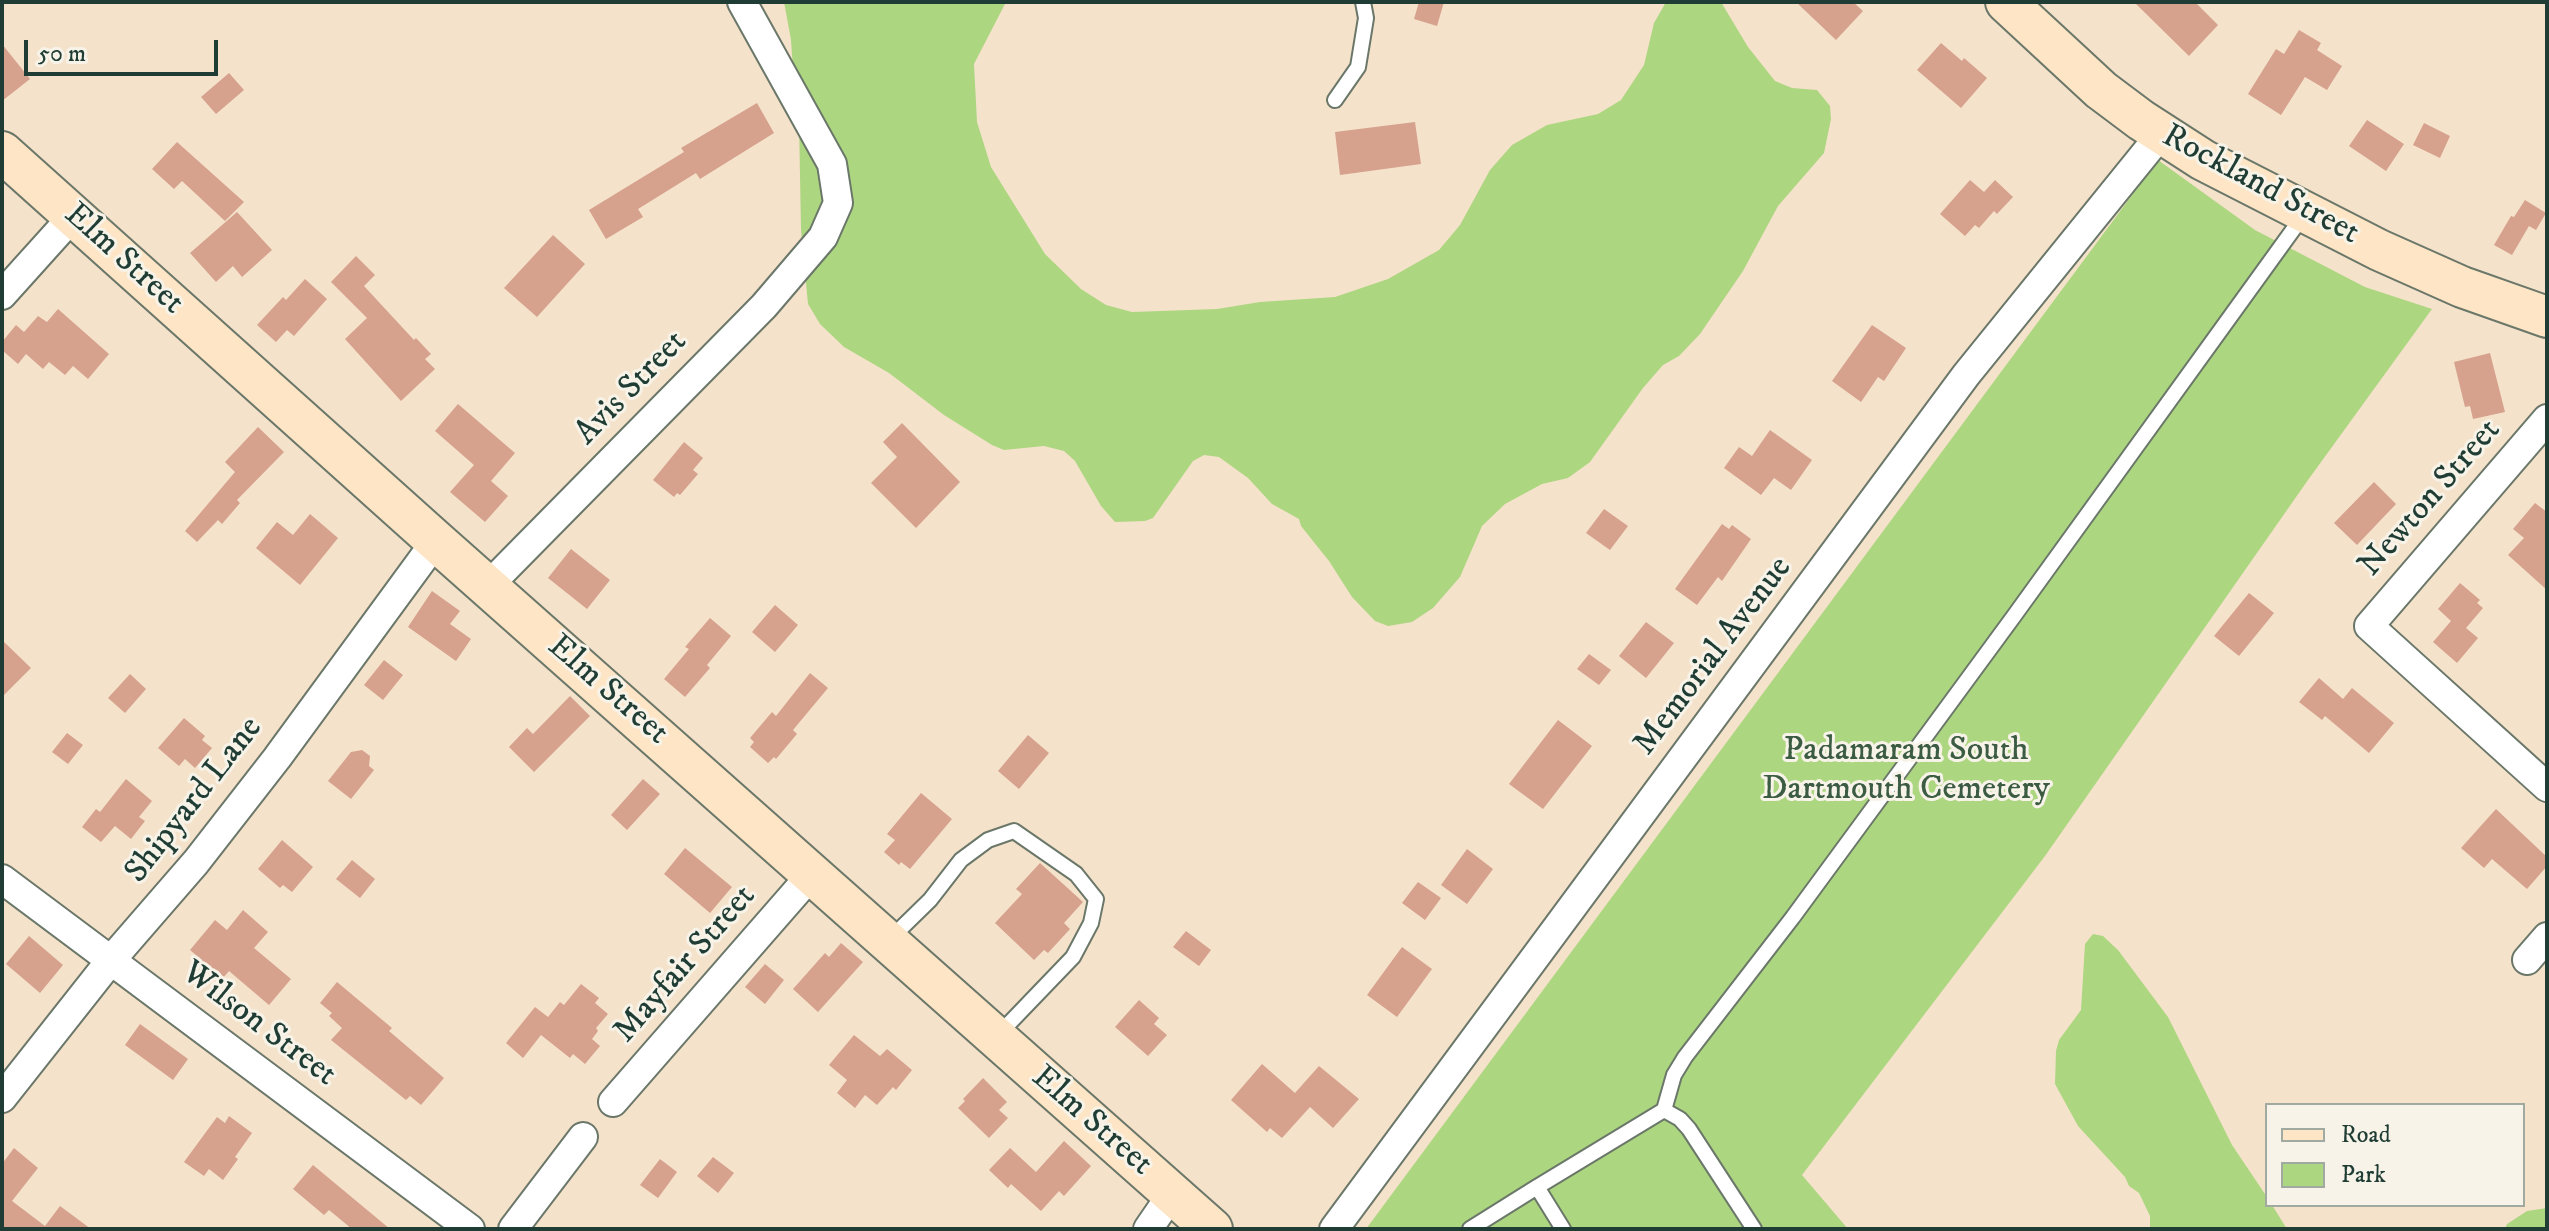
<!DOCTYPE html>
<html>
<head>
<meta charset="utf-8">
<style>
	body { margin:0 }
	#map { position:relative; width:2549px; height:1231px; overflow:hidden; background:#f5e2cb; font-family:"IM FELL DW Pica",serif }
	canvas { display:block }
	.frame { position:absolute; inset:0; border:4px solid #1f3d34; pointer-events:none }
	.legend { position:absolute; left:2265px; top:1103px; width:260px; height:104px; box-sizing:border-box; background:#f7f3e8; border:2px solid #a1aaa0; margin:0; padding:10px 14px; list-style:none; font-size:24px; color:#1f3d34 }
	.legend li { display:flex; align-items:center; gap:16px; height:40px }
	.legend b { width:40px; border:2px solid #a1aaa0 }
	.scale { position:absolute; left:24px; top:40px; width:194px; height:36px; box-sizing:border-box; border:4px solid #1f3d34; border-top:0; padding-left:10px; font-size:24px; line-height:28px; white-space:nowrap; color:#1f3d34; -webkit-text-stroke:6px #f7f3e8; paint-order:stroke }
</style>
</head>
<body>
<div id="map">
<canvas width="2549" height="1231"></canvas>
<div class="frame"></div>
<ul class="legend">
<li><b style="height:10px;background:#fde5c5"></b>Road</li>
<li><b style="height:22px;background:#add681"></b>Park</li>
</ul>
<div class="scale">50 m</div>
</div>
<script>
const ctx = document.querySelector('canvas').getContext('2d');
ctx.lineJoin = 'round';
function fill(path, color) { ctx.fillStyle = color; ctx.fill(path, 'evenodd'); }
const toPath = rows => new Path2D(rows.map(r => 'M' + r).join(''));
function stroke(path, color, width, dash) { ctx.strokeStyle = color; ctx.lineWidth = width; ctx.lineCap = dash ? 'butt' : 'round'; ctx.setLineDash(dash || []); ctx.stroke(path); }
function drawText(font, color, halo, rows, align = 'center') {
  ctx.font = font + ' "IM FELL DW Pica",serif'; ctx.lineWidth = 6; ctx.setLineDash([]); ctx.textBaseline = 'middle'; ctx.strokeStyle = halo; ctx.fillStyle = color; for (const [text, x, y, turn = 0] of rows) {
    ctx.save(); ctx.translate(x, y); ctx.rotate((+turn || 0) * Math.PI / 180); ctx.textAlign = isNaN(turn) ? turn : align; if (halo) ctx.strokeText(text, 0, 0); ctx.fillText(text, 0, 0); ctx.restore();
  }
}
fill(toPath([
	[784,2,1006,2,974,64,977,122,991,167,1045,254,1081,289,1106,305,1132,312,1217,309,1260,302,1335,297,1388,279,1439,250,1460,225,1490,170,1512,145,1547,125,1598,114,1621,100,1644,65,1654,23,1666,2,1721,2,1748,47,1775,81,1792,88,1817,90,1830,106,1831,119,1824,153,1778,206,1743,271,1700,334,1679,356,1663,365,1643,388,1590,462,1568,478,1542,484,1505,504,1482,526,1460,577,1433,608,1412,622,1388,626,1375,621,1352,597,1329,561,1301,526,1299,519,1272,504,1248,478,1219,457,1204,455,1193,461,1153,518,1145,521,1115,522,1101,506,1075,461,1064,451,1044,446,1004,450,992,445,944,415,889,373,844,347,820,324,808,304,801,230,799,121,795,100,791,40],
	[2158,160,2255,230,2365,287,2432,309,2308,480,2045,856,1802,1175,1848,1229,1366,1229],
	[2093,934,2103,936,2118,950,2168,1017,2232,1145,2267,1197,2267,1205,2272,1205,2287,1229,2150,1229,2150,1216,2139,1193,2129,1186,2125,1177,2078,1126,2055,1084,2056,1051,2059,1040,2081,1010,2085,944],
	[2547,1208,2547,1229,2505,1229,2507,1224,2527,1211]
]), '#add681');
fill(toPath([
	[1419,2,1444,2,1437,26,1414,19],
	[1796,2,1853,2,1863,11,1836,40],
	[2134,2,2195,2,2218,25,2189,56],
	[2299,30,2321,43,2317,50,2342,66,2327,90,2305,77,2281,115,2248,94,2276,49,2284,54],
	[1941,43,1962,61,1964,58,1987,78,1961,108,1917,70],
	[2,44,30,79,2,101],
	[229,73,244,90,216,114,201,97],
	[757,103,774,133,700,179,696,173,638,209,643,217,606,239,589,210,684,152,681,148],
	[2367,120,2404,144,2386,171,2349,146],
	[1415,122,1421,164,1340,175,1335,132],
	[2424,123,2450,136,2440,158,2413,145],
	[177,142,244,202,225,221,182,181,174,189,152,169],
	[1970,180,1984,192,1995,180,2013,197,1997,214,1994,211,1979,228,1975,225,1965,236,1940,214],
	[2525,200,2546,213,2536,230,2529,226,2512,255,2494,245,2511,216,2514,217],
	[237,212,272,250,242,277,233,266,216,282,190,253],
	[553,235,585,264,537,317,504,288],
	[356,256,375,275,364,286,414,340,416,338,431,354,425,359,435,369,401,401,345,339,367,318,331,282],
	[305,279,327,299,294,336,287,330,276,342,257,325,283,297,286,300],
	[58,309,109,354,88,379,73,366,65,375,49,362,43,369,26,354,18,364,2,350,2,342,16,325,24,332,38,316,47,322],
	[1872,325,1906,348,1884,381,1878,377,1861,402,1832,381],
	[2490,353,2505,412,2473,419,2470,406,2465,407,2454,362],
	[458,404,515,453,491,481,508,496,485,522,450,492,474,465,435,431],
	[902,423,960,482,916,528,871,483,897,457,883,442],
	[258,427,284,452,237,500,240,503,222,524,218,520,197,542,185,531,235,472,225,462],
	[1770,430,1812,460,1791,490,1774,478,1761,495,1724,468,1739,447,1752,456],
	[684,442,703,458,693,470,698,474,680,495,677,493,674,497,653,480],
	[2374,482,2396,504,2357,545,2334,523],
	[2535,503,2547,512,2547,590,2508,555,2524,538,2513,529],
	[1604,509,1628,526,1610,550,1586,533],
	[310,514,338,538,300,585,256,548,277,522,293,535],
	[1722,524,1729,529,1732,525,1751,539,1722,581,1718,577,1697,605,1675,589],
	[571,549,610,580,587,609,548,578],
	[2460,583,2480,600,2477,603,2483,608,2466,628,2478,638,2457,663,2433,642,2451,621,2438,609],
	[432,591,460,611,450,624,471,639,456,661,408,627],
	[2249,593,2274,613,2239,656,2214,636],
	[775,605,798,625,775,652,752,632],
	[710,618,731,636,707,665,710,668,685,697,664,679,689,649,685,647],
	[1646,622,1674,643,1646,678,1619,656],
	[2,640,31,668,2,697],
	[1589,654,1611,670,1599,685,1577,669],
	[384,660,403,675,383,700,364,685],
	[810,673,828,688,793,730,797,734,776,759,774,757,768,763,750,747,754,742,750,738,772,712,776,716],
	[130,674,146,689,125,713,108,698],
	[2319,678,2343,699,2352,688,2394,723,2369,753,2325,716,2322,720,2299,702],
	[570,696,590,716,534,772,509,747,527,728,533,734],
	[184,718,205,736,202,740,212,748,195,768,185,759,179,766,158,748],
	[1558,720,1592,746,1543,809,1509,784],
	[67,733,83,745,68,764,52,752],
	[1028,735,1049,753,1019,789,998,771],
	[362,750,370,756,369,766,374,770,351,799,328,781,351,752],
	[126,779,152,801,139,817,145,821,131,839,115,826,101,842,82,827,96,809,100,812],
	[643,779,660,794,627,830,611,815],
	[921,793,952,819,910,869,901,862,899,865,884,852,895,840,887,834],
	[2496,809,2547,857,2547,866,2527,889,2492,859,2484,868,2461,848],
	[282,840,313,867,292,892,283,885,280,888,258,869],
	[685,848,732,887,710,913,664,874],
	[1467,849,1493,869,1467,904,1441,885],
	[352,860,375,879,360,898,336,879],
	[1040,863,1083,902,1064,923,1070,929,1048,953,1044,950,1034,960,995,923,1022,894,1016,889],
	[1418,882,1441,898,1425,920,1402,903],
	[243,910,268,932,254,948,291,979,269,1005,229,971,223,978,190,950,215,920,227,930],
	[1186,931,1211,950,1199,966,1173,947],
	[29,936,63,965,40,993,6,964],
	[841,943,863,962,818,1012,793,989,825,953,829,957],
	[1402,947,1432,969,1397,1017,1367,995],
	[765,964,784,980,765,1004,745,987],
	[337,982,392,1028,389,1031,444,1078,421,1105,410,1096,406,1100,331,1040,342,1028,329,1016,332,1013,320,1003],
	[581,984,599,998,595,1003,608,1014,596,1028,598,1031,592,1039,600,1046,585,1064,573,1054,570,1058,541,1035,523,1058,506,1043,535,1007,548,1017,560,1002,564,1005],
	[1139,1000,1159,1018,1154,1024,1167,1035,1148,1056,1115,1027],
	[140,1024,188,1059,173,1080,125,1045],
	[854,1035,880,1056,887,1049,912,1070,896,1090,893,1087,877,1105,865,1095,855,1108,837,1093,847,1080,829,1065],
	[1262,1064,1295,1093,1319,1066,1359,1099,1333,1128,1310,1107,1282,1138,1270,1128,1267,1132,1231,1100],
	[983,1078,1007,1102,999,1110,1008,1118,989,1138,958,1108,965,1101,963,1099],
	[229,1116,252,1133,235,1157,238,1159,223,1180,209,1169,204,1176,184,1162,217,1117,225,1123],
	[1064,1141,1091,1166,1064,1196,1059,1191,1041,1211,1011,1184,1008,1188,989,1170,1010,1148,1036,1172],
	[14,1148,38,1168,12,1201,45,1226,60,1206,91,1229,2,1229,2,1164],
	[713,1157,734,1173,718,1193,697,1176],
	[660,1159,677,1172,658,1198,640,1185],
	[313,1165,390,1229,352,1229,329,1210,324,1215,293,1189]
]), '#d6a18d');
const lane = toPath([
	[1335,100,1358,67,1366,18,1363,2],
	[889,940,930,900,961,860,988,840,1014,831,1076,874,1096,899,1091,923,1073,957,999,1034],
	[1664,1110,1680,1119,1689,1129,1754,1229],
	[1470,1229,1537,1187],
	[1563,1229,1537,1187,1664,1110,1674,1075,1685,1057,1793,917,2014,616,2303,216]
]);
const street = toPath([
	[2,295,74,215],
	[2547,419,2369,626,2547,787],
	[487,587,764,306,823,237,838,203,832,164,742,2],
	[2,879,470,1229],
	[2527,960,2547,937],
	[2,1098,111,960,196,862,277,758,436,541],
	[613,1102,812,874],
	[513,1229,583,1137],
	[1148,1229,1172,1194],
	[1334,1229,1966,375,2161,134]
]);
const secondary = toPath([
	[2006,2,2101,90,2141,120,2203,160,2379,250,2462,287,2547,317],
	[2,152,436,541,1212,1229]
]);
stroke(lane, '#6a7769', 18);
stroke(street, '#6a7769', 32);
stroke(secondary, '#6a7769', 44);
stroke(lane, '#fff', 14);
stroke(street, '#fff', 28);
stroke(secondary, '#fde5c5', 40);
drawText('34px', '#1f3d34', '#f7f3e8', [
	["Rockland Street",2260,186,28],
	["Elm Street",123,260,42],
	["Avis Street",632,389,-46],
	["Newton Street",2431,499,-49],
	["Memorial Avenue",1714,657,-53],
	["Elm Street",607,691,41],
	["Shipyard Lane",195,801,-52],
	["Mayfair Street",686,965,-49],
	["Wilson Street",258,1025,37],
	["Elm Street",1091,1122,41]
]);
drawText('34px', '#3b5c43', '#f7f3e8', [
	["Padamaram South",1906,752],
	["Dartmouth Cemetery",1906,791]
]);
</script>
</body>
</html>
